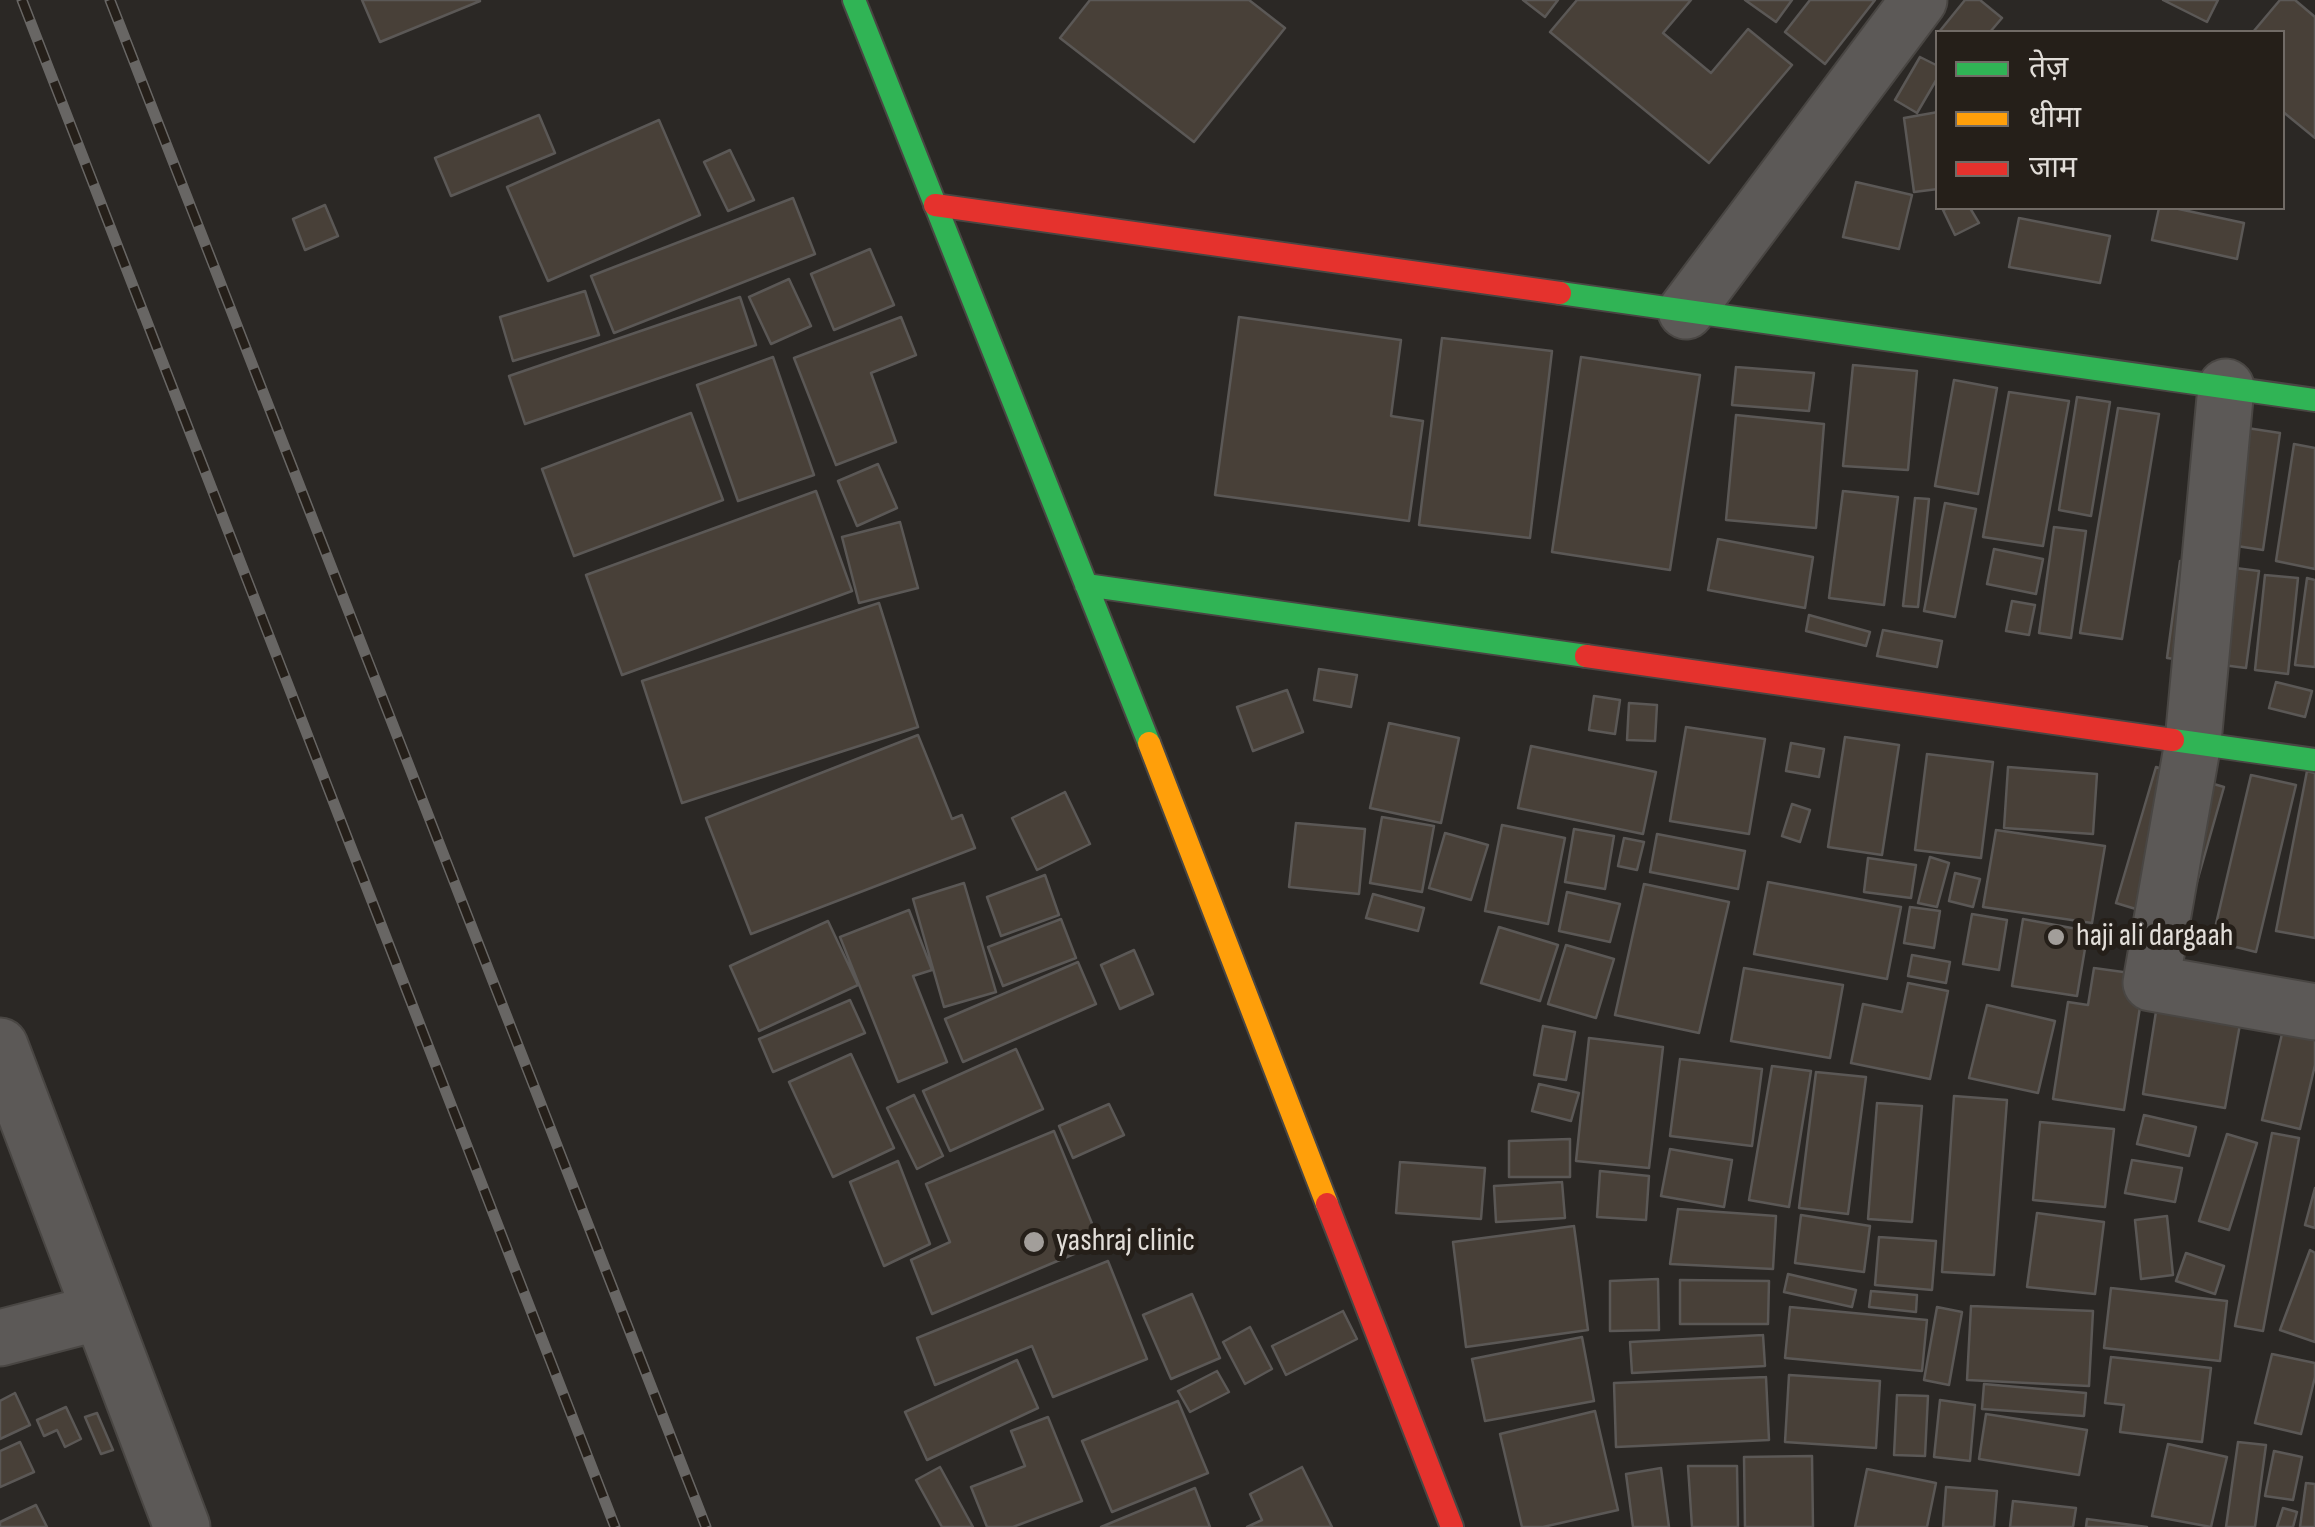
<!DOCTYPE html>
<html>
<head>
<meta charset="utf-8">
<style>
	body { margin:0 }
	#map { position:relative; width:2315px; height:1527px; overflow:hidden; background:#2b2825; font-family:"Sofia Sans Condensed","Noto Sans Devanagari",sans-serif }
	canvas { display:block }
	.legend { position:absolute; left:1935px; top:30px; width:350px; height:180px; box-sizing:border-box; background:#251f19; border:2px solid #716b66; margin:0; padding:12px 18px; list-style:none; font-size:30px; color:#e2ded9 }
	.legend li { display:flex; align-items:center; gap:20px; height:50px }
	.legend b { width:50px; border:2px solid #716b66 }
</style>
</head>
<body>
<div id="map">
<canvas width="2315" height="1527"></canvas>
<ul class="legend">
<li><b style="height:12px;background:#30b455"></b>तेज़</li>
<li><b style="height:12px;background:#ff9f0a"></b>धीमा</li>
<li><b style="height:12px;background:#e5322d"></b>जाम</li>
</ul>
</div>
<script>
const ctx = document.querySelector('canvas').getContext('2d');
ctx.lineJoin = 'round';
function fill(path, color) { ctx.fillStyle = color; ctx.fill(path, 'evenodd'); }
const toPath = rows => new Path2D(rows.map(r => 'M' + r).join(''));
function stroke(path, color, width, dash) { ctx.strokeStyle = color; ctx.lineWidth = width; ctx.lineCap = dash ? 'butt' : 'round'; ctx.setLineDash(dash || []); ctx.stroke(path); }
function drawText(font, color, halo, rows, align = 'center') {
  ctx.font = font + ' "Sofia Sans Condensed",sans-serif'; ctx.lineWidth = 10; ctx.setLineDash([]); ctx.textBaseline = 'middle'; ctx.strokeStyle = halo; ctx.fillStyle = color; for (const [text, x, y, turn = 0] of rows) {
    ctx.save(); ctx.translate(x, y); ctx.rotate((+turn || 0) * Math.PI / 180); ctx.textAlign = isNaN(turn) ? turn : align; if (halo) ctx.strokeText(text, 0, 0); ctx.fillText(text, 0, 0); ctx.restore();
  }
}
const building = toPath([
	[362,0,479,0,480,1,380,42,362,0],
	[1090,0,1249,0,1285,28,1194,142,1060,38,1090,0],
	[1523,0,1558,0,1545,17,1523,0],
	[1577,0,1691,0,1663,33,1711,73,1748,29,1792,65,1709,163,1550,32,1577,0],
	[1745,0,1792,0,1776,22,1745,0],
	[1810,0,1875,0,1825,64,1785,32,1810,0],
	[1965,0,1980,0,2002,18,1990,32,1939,32,1965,0],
	[2163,0,2218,0,2207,22,2163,0],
	[2280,0,2295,0,2315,17,2315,138,2282,111,2282,32,2253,32,2280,0],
	[1920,57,1938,66,1938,77,1917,113,1895,100,1920,57],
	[1938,112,1938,189,1914,192,1904,118,1938,112],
	[539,115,555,153,451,196,435,158,539,115],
	[659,120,700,215,548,281,507,187,659,120],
	[730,150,754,200,728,211,704,162,730,150],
	[1856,182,1912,195,1899,249,1843,237,1856,182],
	[793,198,815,254,614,333,591,276,793,198],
	[325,205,338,236,305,250,293,219,325,205],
	[1948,208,1970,208,1979,223,1955,235,1943,210,1948,208],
	[2159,208,2174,208,2244,223,2237,259,2152,240,2159,208],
	[2019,218,2110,236,2100,283,2009,267,2019,218],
	[870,249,894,305,834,330,811,274,870,249],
	[789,279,811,326,771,344,749,297,789,279],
	[585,291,599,335,513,361,500,317,585,291],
	[740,297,756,345,525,424,509,376,740,297],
	[901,317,916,355,871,373,896,442,836,465,794,358,901,317],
	[1239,317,1401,340,1391,416,1423,421,1409,521,1215,495,1239,317],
	[1442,338,1552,351,1530,538,1419,525,1442,338],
	[773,357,814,475,738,501,697,385,773,357],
	[1581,357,1700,375,1670,570,1552,552,1581,357],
	[1853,365,1917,371,1908,470,1843,466,1853,365],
	[1736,367,1814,373,1809,411,1732,405,1736,367],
	[1954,380,1997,388,1978,494,1935,486,1954,380],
	[2009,392,2069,401,2043,546,1983,537,2009,392],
	[2077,397,2110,402,2091,516,2059,510,2077,397],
	[2118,408,2159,414,2122,639,2080,633,2118,408],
	[691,413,723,500,574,556,542,469,691,413],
	[1736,415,1824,424,1816,528,1726,520,1736,415],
	[2201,421,2280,433,2263,550,2184,538,2201,421],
	[2294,444,2315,448,2315,569,2276,561,2294,444],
	[878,464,897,508,857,526,838,481,878,464],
	[816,491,852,591,622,675,586,575,816,491],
	[1843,491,1898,497,1884,605,1829,598,1843,491],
	[1915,498,1929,499,1918,607,1903,606,1915,498],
	[1945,503,1976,509,1955,617,1924,611,1945,503],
	[900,522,918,588,859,603,842,537,900,522],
	[2054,527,2086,531,2071,638,2039,633,2054,527],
	[1718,539,1813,557,1805,608,1708,590,1718,539],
	[1994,549,2043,559,2036,594,1987,584,1994,549],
	[2180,561,2259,571,2246,668,2167,658,2180,561],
	[2265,575,2298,578,2288,674,2255,670,2265,575],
	[2307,578,2315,580,2315,667,2295,665,2307,578],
	[2012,601,2035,605,2029,635,2006,631,2012,601],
	[879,603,918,727,682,803,642,681,879,603],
	[1809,615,1870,632,1866,646,1806,631,1809,615],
	[1883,630,1942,641,1937,667,1877,656,1883,630],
	[1319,669,1357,675,1351,707,1314,700,1319,669],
	[2276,682,2312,691,2305,717,2269,708,2276,682],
	[1287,690,1303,732,1253,751,1237,707,1287,690],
	[1594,696,1620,700,1615,734,1589,730,1594,696],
	[1629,703,1657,705,1655,741,1627,740,1629,703],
	[1389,723,1459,738,1441,823,1370,808,1389,723],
	[1686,727,1765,739,1749,834,1670,821,1686,727],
	[918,735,952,819,962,815,975,848,751,934,706,818,918,735],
	[1845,737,1899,745,1882,855,1828,847,1845,737],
	[1791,743,1824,749,1819,777,1786,771,1791,743],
	[1531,746,1656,772,1643,834,1518,808,1531,746],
	[1927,754,1993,762,1981,858,1915,850,1927,754],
	[2008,767,2097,774,2093,834,2004,828,2008,767],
	[2156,767,2224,787,2185,924,2116,903,2156,767],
	[2307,771,2315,773,2315,938,2276,931,2307,771],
	[2251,775,2296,785,2256,952,2212,941,2251,775],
	[1065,792,1090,844,1037,870,1012,818,1065,792],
	[1792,804,1810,810,1800,842,1782,836,1792,804],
	[1382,817,1434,826,1422,892,1370,883,1382,817],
	[1296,823,1365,829,1359,894,1289,887,1296,823],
	[1502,825,1565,838,1548,924,1485,911,1502,825],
	[1574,829,1614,836,1605,889,1565,882,1574,829],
	[1996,830,2105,846,2092,923,1983,907,1996,830],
	[1445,833,1488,845,1471,900,1429,888,1445,833],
	[1657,834,1745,851,1738,889,1650,872,1657,834],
	[1624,838,1644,842,1637,870,1618,866,1624,838],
	[1930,857,1949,863,1937,907,1918,903,1930,857],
	[1868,858,1916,865,1911,898,1864,892,1868,858],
	[1955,873,1980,879,1973,907,1949,901,1955,873],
	[1045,875,1059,915,1001,936,987,897,1045,875],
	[1768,882,1901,907,1887,979,1754,954,1768,882],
	[964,883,996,992,944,1007,913,899,964,883],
	[1644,884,1729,902,1699,1033,1615,1015,1644,884],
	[1567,892,1620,904,1610,942,1559,931,1567,892],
	[1373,894,1424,908,1418,931,1366,918,1373,894],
	[1910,907,1940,911,1934,948,1904,943,1910,907],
	[909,910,932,970,913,976,947,1062,898,1082,840,937,909,910],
	[1972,914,2007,920,1999,970,1963,964,1972,914],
	[1061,919,1076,958,1003,986,988,947,1061,919],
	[2023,919,2088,931,2077,996,2012,986,2023,919],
	[828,921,858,985,759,1031,730,966,828,921],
	[1499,927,1558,945,1540,1001,1481,983,1499,927],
	[1566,945,1614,959,1596,1018,1548,1004,1566,945],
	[1134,950,1153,994,1120,1009,1101,965,1134,950],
	[1912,955,1950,962,1946,983,1908,976,1912,955],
	[1078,962,1096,1004,963,1062,945,1019,1078,962],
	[1744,968,1843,985,1830,1058,1731,1041,1744,968],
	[2094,968,2145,975,2124,1110,2053,1099,2068,1002,2088,1005,2094,968],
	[1908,983,1948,991,1930,1079,1851,1063,1863,1004,1902,1012,1908,983],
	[2158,999,2242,1013,2225,1108,2143,1094,2158,999],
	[850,1000,865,1033,773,1072,759,1039,850,1000],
	[1987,1005,2055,1021,2038,1093,1969,1078,1987,1005],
	[2285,1021,2315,1028,2315,1065,2300,1129,2262,1120,2285,1021],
	[1543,1026,1575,1032,1566,1080,1534,1075,1543,1026],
	[1589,1038,1663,1047,1649,1168,1576,1161,1589,1038],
	[1016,1049,1043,1109,950,1151,923,1091,1016,1049],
	[851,1054,894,1148,833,1177,789,1082,851,1054],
	[1680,1059,1762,1069,1752,1146,1670,1136,1680,1059],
	[1772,1066,1811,1071,1789,1207,1749,1200,1772,1066],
	[1816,1072,1866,1077,1848,1214,1799,1208,1816,1072],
	[1539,1084,1579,1093,1571,1121,1532,1111,1539,1084],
	[914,1095,943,1156,917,1169,887,1108,914,1095],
	[1954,1096,2007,1100,1994,1275,1942,1272,1954,1096],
	[1877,1103,1922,1106,1912,1222,1868,1219,1877,1103],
	[1109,1104,1124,1135,1073,1158,1059,1126,1109,1104],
	[2144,1115,2196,1127,2189,1156,2137,1144,2144,1115],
	[2040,1122,2114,1129,2105,1207,2033,1200,2040,1122],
	[1054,1131,1100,1243,932,1314,911,1260,950,1242,926,1184,1054,1131],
	[2272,1133,2299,1138,2263,1331,2235,1326,2272,1133],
	[2227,1134,2257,1143,2229,1230,2199,1221,2227,1134],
	[1570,1139,1570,1177,1509,1177,1509,1141,1570,1139],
	[1670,1149,1732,1160,1724,1207,1661,1196,1670,1149],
	[2132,1160,2182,1168,2175,1202,2125,1193,2132,1160],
	[898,1161,930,1244,884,1266,850,1182,898,1161],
	[1400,1162,1485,1168,1481,1219,1396,1213,1400,1162],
	[1600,1171,1649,1176,1646,1220,1597,1217,1600,1171],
	[1562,1182,1565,1218,1496,1222,1494,1186,1562,1182],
	[2315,1188,2315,1228,2305,1225,2315,1188],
	[1678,1209,1776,1216,1773,1269,1670,1264,1678,1209],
	[2037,1213,2104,1222,2095,1294,2027,1287,2037,1213],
	[1801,1215,1870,1226,1864,1272,1795,1263,1801,1215],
	[2167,1216,2173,1275,2141,1279,2135,1220,2167,1216],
	[1574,1226,1588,1330,1466,1347,1453,1242,1574,1226],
	[1879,1237,1936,1241,1932,1290,1875,1285,1879,1237],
	[2310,1250,2315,1253,2315,1342,2280,1330,2310,1250],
	[2186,1253,2224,1266,2215,1294,2176,1281,2186,1253],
	[1108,1261,1147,1359,1053,1397,1032,1346,935,1385,917,1338,1108,1261],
	[1788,1274,1856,1290,1852,1307,1784,1292,1788,1274],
	[1658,1279,1659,1330,1610,1331,1610,1281,1658,1279],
	[1680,1280,1769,1281,1768,1324,1680,1324,1680,1280],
	[2111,1288,2227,1301,2220,1361,2104,1348,2111,1288],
	[1871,1291,1917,1295,1916,1312,1869,1307,1871,1291],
	[1192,1294,1220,1358,1171,1379,1143,1315,1192,1294],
	[1971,1306,2093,1311,2089,1386,1967,1380,1971,1306],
	[1790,1307,1927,1320,1922,1371,1785,1358,1790,1307],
	[1937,1307,1962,1312,1949,1385,1924,1380,1937,1307],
	[1343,1311,1357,1339,1286,1375,1272,1346,1343,1311],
	[1250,1327,1272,1369,1245,1384,1223,1342,1250,1327],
	[1763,1335,1765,1366,1632,1373,1630,1342,1763,1335],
	[1582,1337,1594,1401,1485,1421,1472,1359,1582,1337],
	[2272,1354,2315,1363,2315,1377,2301,1434,2255,1423,2272,1354],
	[2111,1357,2211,1368,2202,1442,2120,1432,2124,1405,2105,1403,2111,1357],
	[1017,1360,1038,1408,927,1460,905,1412,1017,1360],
	[1217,1371,1229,1392,1190,1412,1178,1391,1217,1371],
	[1789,1375,1880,1381,1876,1448,1785,1442,1789,1375],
	[1766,1377,1769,1440,1616,1447,1614,1383,1766,1377],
	[1984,1384,2086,1393,2084,1416,1982,1409,1984,1384],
	[15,1393,30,1425,0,1439,0,1401,15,1393],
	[1897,1395,1928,1396,1925,1456,1894,1455,1897,1395],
	[1940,1400,1975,1405,1970,1461,1934,1457,1940,1400],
	[1178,1401,1208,1473,1112,1512,1082,1441,1178,1401],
	[66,1407,81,1439,65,1447,57,1430,44,1436,37,1420,66,1407],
	[1595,1411,1618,1510,1543,1527,1522,1527,1500,1434,1595,1411],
	[97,1413,113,1450,101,1454,85,1417,97,1413],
	[1986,1414,2087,1430,2079,1475,1979,1459,1986,1414],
	[1048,1417,1082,1501,1013,1527,987,1527,971,1487,1025,1466,1011,1431,1048,1417],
	[20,1442,34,1472,0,1487,0,1451,20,1442],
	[2238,1442,2266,1445,2255,1527,2226,1527,2238,1442],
	[2168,1444,2227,1457,2211,1527,2152,1516,2168,1444],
	[2274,1451,2302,1457,2293,1500,2265,1496,2274,1451],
	[1812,1456,1813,1527,1745,1527,1744,1457,1812,1456],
	[1688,1466,1737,1466,1738,1527,1692,1527,1688,1466],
	[940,1467,973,1527,942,1527,916,1480,940,1467],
	[1302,1467,1332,1527,1247,1527,1262,1520,1250,1494,1302,1467],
	[1661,1468,1669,1527,1633,1527,1626,1474,1661,1468],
	[1867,1469,1936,1483,1927,1527,1855,1527,1867,1469],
	[2306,1483,2315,1484,2315,1527,2300,1527,2306,1483],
	[1946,1487,1997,1491,1994,1527,1943,1527,1946,1487],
	[1195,1488,1210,1527,1101,1527,1195,1488],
	[2013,1501,2076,1508,2073,1527,2010,1527,2013,1501],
	[36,1505,47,1527,0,1527,0,1522,36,1505],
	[2283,1508,2297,1512,2293,1527,2277,1527,2283,1508],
	[2087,1519,2147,1527,2086,1527,2087,1519]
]);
fill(building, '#484038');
stroke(building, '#5b5856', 2.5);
const street = toPath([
	[1686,311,1919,0],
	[2226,387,2193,742,2151,983,2315,1012],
	[0,1046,182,1527],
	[0,1338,100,1312]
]);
const fast = toPath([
	[854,0,1149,743],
	[1560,293,2315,400],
	[1086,585,1586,656],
	[2173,740,2315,760]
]);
const slow = toPath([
	[1149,743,1327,1204]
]);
const jam = toPath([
	[935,205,1560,293],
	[1586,656,2173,740],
	[1327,1204,1452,1527]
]);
stroke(street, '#494643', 59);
stroke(fast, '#494643', 26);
stroke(slow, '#494643', 26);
stroke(jam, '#494643', 26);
stroke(street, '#5c5957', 55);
stroke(fast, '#30b455', 22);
stroke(slow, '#ff9f0a', 22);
stroke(jam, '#e5322d', 22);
const rail = toPath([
	[22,0,615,1527],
	[110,0,706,1527]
]);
stroke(rail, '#686664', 11);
stroke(rail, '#251f19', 8, [22]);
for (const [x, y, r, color] of [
	[2056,937,10,"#a29e9a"],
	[1034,1242,12,"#a29e9a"]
]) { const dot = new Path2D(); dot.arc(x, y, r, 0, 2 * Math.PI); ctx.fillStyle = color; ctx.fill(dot); stroke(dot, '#251f19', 4); }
drawText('32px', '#e2ded9', '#251f19', [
	["haji ali dargaah",2076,937],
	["yashraj clinic",1056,1242]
], 'left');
</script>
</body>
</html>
